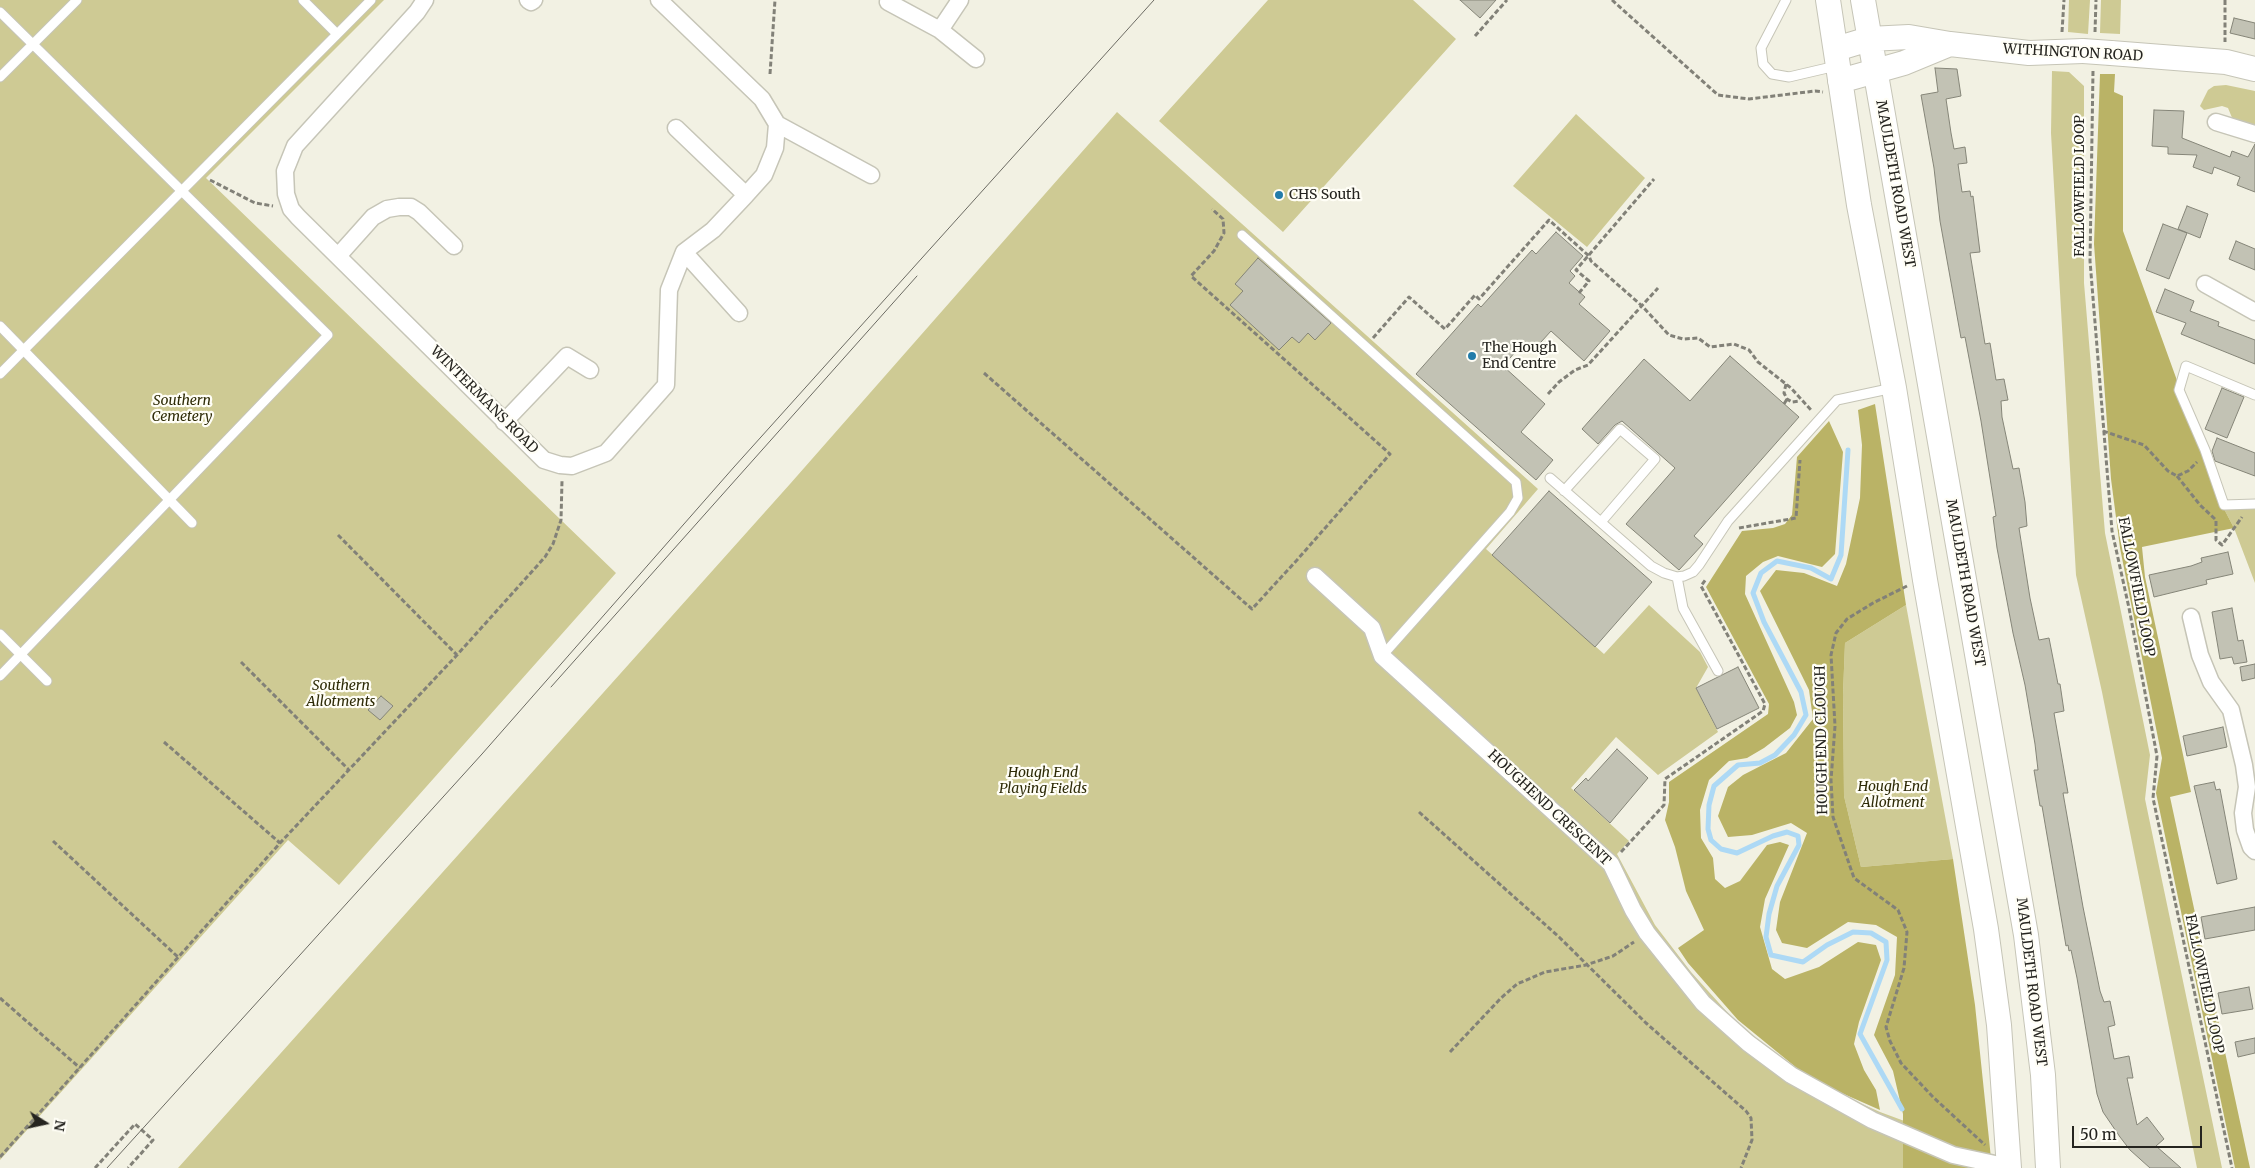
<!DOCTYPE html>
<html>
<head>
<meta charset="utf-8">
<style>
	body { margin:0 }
	#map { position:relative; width:2255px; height:1168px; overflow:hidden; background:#f2f1e3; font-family:Merriweather,serif }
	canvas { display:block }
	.north { position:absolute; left:20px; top:1098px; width:50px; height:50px; -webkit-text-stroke:4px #fffef6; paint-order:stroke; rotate:100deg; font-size:14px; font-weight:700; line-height:20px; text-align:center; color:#25241f }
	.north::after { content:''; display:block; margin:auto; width:18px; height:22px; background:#25241f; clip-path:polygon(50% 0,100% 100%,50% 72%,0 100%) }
	.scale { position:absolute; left:2072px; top:1126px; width:130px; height:22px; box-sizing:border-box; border:2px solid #25241f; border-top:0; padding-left:6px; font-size:15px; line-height:18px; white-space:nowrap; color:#25241f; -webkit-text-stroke:4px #fffef6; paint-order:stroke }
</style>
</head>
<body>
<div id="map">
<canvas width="2255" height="1168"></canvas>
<div class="north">N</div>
<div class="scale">50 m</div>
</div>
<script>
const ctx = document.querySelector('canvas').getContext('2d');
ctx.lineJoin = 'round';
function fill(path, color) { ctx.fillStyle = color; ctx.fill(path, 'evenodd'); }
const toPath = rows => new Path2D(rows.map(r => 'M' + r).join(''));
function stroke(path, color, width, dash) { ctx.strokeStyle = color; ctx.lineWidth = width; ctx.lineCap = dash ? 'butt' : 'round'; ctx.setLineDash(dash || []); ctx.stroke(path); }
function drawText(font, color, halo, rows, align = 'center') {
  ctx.font = font + ' Merriweather,serif'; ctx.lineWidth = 4.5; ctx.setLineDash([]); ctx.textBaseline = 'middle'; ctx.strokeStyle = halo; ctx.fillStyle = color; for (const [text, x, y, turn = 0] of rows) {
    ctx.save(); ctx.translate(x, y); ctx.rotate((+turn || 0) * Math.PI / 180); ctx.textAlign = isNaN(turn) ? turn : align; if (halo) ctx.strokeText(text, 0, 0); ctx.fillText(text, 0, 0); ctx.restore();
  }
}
fill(toPath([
	[0,0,384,0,206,178,616,573,339,885,288,840,0,1160],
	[1268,0,1413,0,1456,39,1283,232,1159,121],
	[2069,0,2090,0,2088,34,2068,32],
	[2101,0,2121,0,2120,34,2100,33],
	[2052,71,2069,72,2084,86,2084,283,2105,533,2150,755,2145,799,2222,1168,2197,1168,2102,692,2076,575,2051,133],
	[2226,85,2255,91,2255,127,2233,120,2228,108,2222,106,2204,110,2200,106,2208,90,2214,86],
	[1117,112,1538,489,1486,549,1604,654,1649,605,1700,652,1708,667,1696,688,1718,732,1658,775,1616,737,1571,788,1629,841,1617,854,1655,925,1691,972,1736,1022,1796,1071,1833,1091,1880,1112,1918,1126,1992,1168,178,1168,790,484],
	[1576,114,1645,178,1587,247,1513,186],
	[2255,504,2255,583,2234,528,2222,505],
	[1906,605,1953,859,1861,867,1844,796,1843,694,1845,643]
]), '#ceca94');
fill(toPath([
	[2100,74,2115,74,2114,92,2123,96,2123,231,2222,505,2234,528,2142,547,2145,577,2191,792,2170,797,2250,1168,2235,1168,2156,793,2162,758,2120,548,2111,479,2094,244],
	[1875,404,1906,605,1845,643,1843,694,1844,796,1861,867,1953,859,1975,1005,1992,1168,1903,1168,1903,1114,1893,1071,1874,1035,1895,975,1897,937,1876,925,1848,922,1807,948,1782,943,1776,930,1780,902,1807,833,1791,823,1752,835,1728,837,1718,816,1728,787,1743,775,1786,753,1813,719,1809,690,1760,591,1776,570,1804,573,1837,586,1846,564,1860,498,1862,445,1858,410],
	[1829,421,1843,452,1835,554,1822,567,1778,556,1763,562,1746,576,1745,594,1794,702,1797,715,1790,728,1764,748,1747,758,1729,761,1709,780,1700,810,1701,838,1713,858,1715,879,1725,888,1740,881,1767,845,1780,842,1789,845,1765,899,1760,927,1772,969,1785,979,1819,967,1858,942,1876,945,1881,960,1859,1022,1854,1044,1864,1070,1876,1090,1880,1110,1837,1091,1798,1069,1738,1020,1688,963,1678,948,1704,930,1686,891,1675,847,1665,820,1669,802,1669,782,1768,714,1769,704,1706,587,1742,531,1773,528,1785,524,1792,515,1797,457]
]), '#bab366');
stroke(toPath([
	[1848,450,1841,555,1831,579,1811,568,1777,561,1761,573,1753,593,1764,622,1801,692,1806,715,1794,735,1775,755,1760,763,1738,765,1714,786,1709,805,1708,829,1711,840,1721,849,1737,853,1773,836,1787,832,1798,836,1799,845,1777,886,1769,914,1766,937,1771,955,1803,962,1827,945,1853,932,1871,933,1886,942,1887,960,1860,1034,1902,1109]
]), '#add9f5', 5);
const building = toPath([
	[1460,0,1496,0,1480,18,1460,0],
	[2234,18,2255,23,2255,39,2230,33,2234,18],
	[1935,68,1957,69,1961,96,1946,99,1951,133,1954,149,1965,147,1967,163,1958,164,1962,192,1970,191,1971,197,1973,196,1980,252,1970,253,1985,344,1990,343,1996,380,2004,379,2008,400,2001,401,2002,417,2013,469,2019,468,2025,502,2027,526,2019,528,2030,598,2039,640,2049,638,2058,684,2060,684,2064,711,2054,713,2068,793,2063,793,2083,907,2100,991,2104,1002,2110,1001,2115,1025,2108,1027,2114,1059,2129,1056,2133,1078,2127,1078,2137,1125,2147,1117,2164,1139,2156,1146,2181,1168,2150,1168,2130,1150,2120,1137,2103,1112,2097,1094,2077,978,2071,950,2069,951,2068,945,2066,946,2042,806,2040,806,2034,770,2038,770,2035,744,2025,685,2013,633,1997,548,1993,517,1996,516,1981,421,1965,337,1961,338,1940,221,1934,168,1921,95,1938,92,1935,68],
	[2154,110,2184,111,2182,138,2230,157,2232,151,2248,157,2255,144,2255,192,2237,185,2240,177,2214,167,2212,174,2193,167,2197,155,2168,154,2168,147,2152,146,2154,110],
	[2187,206,2208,214,2200,238,2178,229,2187,206],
	[2163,224,2187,233,2169,279,2146,270,2163,224],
	[1556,232,1583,256,1570,271,1575,276,1569,283,1585,297,1579,304,1610,331,1584,361,1551,331,1532,352,1523,343,1503,366,1545,404,1521,432,1553,460,1536,480,1416,374,1478,304,1481,307,1532,250,1536,254,1556,232],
	[2236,241,2255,249,2255,270,2229,259,2236,241],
	[1258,258,1331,323,1315,340,1308,333,1299,343,1292,337,1279,350,1230,305,1243,291,1235,284,1258,258],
	[2165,289,2194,301,2190,311,2219,322,2218,326,2255,340,2255,364,2181,334,2186,323,2156,312,2165,289],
	[1730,356,1799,417,1694,536,1703,544,1679,570,1626,524,1675,468,1622,421,1615,425,1598,444,1582,429,1644,359,1690,401,1730,356],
	[2222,388,2244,397,2227,438,2205,429,2222,388],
	[2217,438,2255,453,2255,476,2215,461,2212,451,2217,438],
	[1549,491,1652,582,1595,647,1492,555,1549,491],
	[2228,552,2233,574,2206,580,2207,584,2154,597,2149,575,2191,566,2202,562,2201,558,2228,552],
	[2232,608,2238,641,2243,640,2247,662,2234,664,2232,657,2220,659,2212,612,2232,608],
	[2255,664,2255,678,2242,681,2240,667,2255,664],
	[1738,667,1759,708,1717,729,1696,688,1738,667],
	[381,696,393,706,380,720,368,710,381,696],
	[2223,727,2227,747,2187,756,2183,736,2223,727],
	[1617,749,1648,778,1610,823,1574,790,1586,778,1588,781,1617,749],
	[2214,782,2216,790,2220,789,2237,879,2217,884,2194,786,2214,782],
	[2255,907,2255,930,2205,939,2201,917,2255,907],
	[2249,987,2253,1009,2222,1014,2218,993,2249,987],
	[2255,1038,2255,1053,2238,1057,2235,1042,2255,1038]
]);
fill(building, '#c2c2b4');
stroke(building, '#858578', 1);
const lane = toPath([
	[303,0,337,34],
	[1786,0,1761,48,1763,64,1772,74,1789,77,1836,66],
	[0,12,328,335,0,676],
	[0,77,77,0],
	[1242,235,1516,482,1518,498,1510,512,1382,656],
	[0,326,192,523],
	[0,374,371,0],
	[2255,395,2186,366,2179,390,2205,450,2224,505,2255,504],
	[1550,478,1651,566,1664,573,1677,577,1684,576,1693,572,1699,565,1728,521,1837,400,1893,388],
	[1564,491,1620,429,1655,459,1601,522],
	[1677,577,1683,608,1718,671],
	[0,634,47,681]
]);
const street = toPath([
	[425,0,417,12,295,146,285,171,286,194,291,209,298,217,544,460,560,465,572,466,606,453,666,385,669,290,684,252,713,230,746,195,764,175,775,148,777,124,762,99,659,0],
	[528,0,531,2,534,0],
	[888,2,940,30,976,59],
	[940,30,960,0],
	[2216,122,2255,134],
	[777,124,871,175],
	[676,128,746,195],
	[684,252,739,313],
	[339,255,373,217,387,209,399,207,411,207,419,212,454,246],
	[2205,284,2255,312],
	[504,422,567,356,590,370],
	[1315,576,1372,628,1382,656,1611,864,1633,910,1647,933,1703,1003,1748,1043,1791,1075,1872,1120,1953,1155,2009,1167],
	[2191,617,2200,655,2211,682,2231,710,2244,765,2247,787,2243,813,2245,830,2251,847,2255,851]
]);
const secondary = toPath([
	[1828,0,1859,205,1894,388,1925,580,1986,929,1999,1025,2009,1168],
	[1863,0,2026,935,2043,1075,2048,1168],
	[1836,49,1869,39,1909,37,1950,44,2029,53,2083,51],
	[2111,53,2226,62,2255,69],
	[1840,81,1904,63,1950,44]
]);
stroke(lane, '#c6c5b7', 11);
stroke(street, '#c6c5b7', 19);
stroke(secondary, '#c6c5b7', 26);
stroke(toPath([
	[1612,0,1718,95,1749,99,1815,91,1823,92],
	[2225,0,2225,42],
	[2062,32,2064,0],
	[2095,32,2096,0],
	[1475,36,1507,0],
	[2093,71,2090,261,2112,531,2129,608,2157,756,2153,798,2232,1168],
	[770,74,775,0],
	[210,180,255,203,273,206],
	[1579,293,1589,281,1576,270,1654,179],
	[1373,338,1409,297,1445,329,1475,295,1479,299,1549,220,1589,256,1591,261,1642,306,1669,335,1683,339,1698,338,1710,347,1734,344,1749,350,1758,362,1791,388,1811,410],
	[984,373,1252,609,1297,560,1390,454,1191,276,1214,251,1224,233,1223,219,1212,209],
	[1786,384,1784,393,1787,399,1792,402,1800,401],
	[1548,394,1559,382,1575,370,1588,365,1658,288],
	[1784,404,1787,399],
	[2103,431,2144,445,2168,471,2177,476,2188,471,2197,462],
	[2177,476,2200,505,2216,520,2216,540,2222,545,2242,517],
	[1739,528,1796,518,1800,460],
	[338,535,457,655],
	[1907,586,1873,603,1847,619,1836,633,1831,655,1835,726,1831,780,1833,817,1854,878,1898,910,1907,932,1904,968,1886,1027,1890,1041,1901,1063,1933,1097,1985,1145],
	[241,662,348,769],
	[164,742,280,843],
	[1419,812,1559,937,1646,1023,1746,1111,1751,1118,1752,1140,1741,1168],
	[53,841,179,958],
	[1621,852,1664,805,1665,779,1763,711,1765,704,1701,586,1706,579],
	[0,998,80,1068],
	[1450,1052,1501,998,1517,984,1545,972,1586,965,1613,956,1634,942],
	[0,1157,280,843,457,655,545,557,553,544,561,520,562,481],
	[95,1168,135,1124,153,1140,128,1168]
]), '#828178', 3, [5, 2.5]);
stroke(lane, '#fff', 9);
stroke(street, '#fff', 16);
stroke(secondary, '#fff', 24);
stroke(toPath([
	[551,687,917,276],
	[107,1168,482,754,734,467,1154,0]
]), '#6c6b63', 1);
const secondaryBridge = toPath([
	[2083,51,2111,53]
]);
stroke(secondaryBridge, '#c6c5b7', 26, []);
stroke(secondaryBridge, '#fff', 24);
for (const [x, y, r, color] of [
	[1279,195,5,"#227caa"],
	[1472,356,5,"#227caa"]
]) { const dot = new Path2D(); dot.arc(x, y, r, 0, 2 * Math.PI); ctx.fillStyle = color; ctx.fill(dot); stroke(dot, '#fffef6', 2); }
drawText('14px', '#25241f', '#fffef6', [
	["WITHINGTON ROAD",2073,53,3],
	["MAULDETH ROAD WEST",1895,184,80],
	["FALLOWFIELD LOOP",2080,186,-90],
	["WINTERMANS ROAD",484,400,45],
	["MAULDETH ROAD WEST",1965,583,80],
	["FALLOWFIELD LOOP",2136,587,79],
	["HOUGH END CLOUGH",1822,740,-91],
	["HOUGHEND CRESCENT",1549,808,43],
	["MAULDETH ROAD WEST",2031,982,83],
	["FALLOWFIELD LOOP",2204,984,78]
]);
drawText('14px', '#25241f', '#fffef6', [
	["CHS South",1289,195],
	["The Hough",1482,348],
	["End Centre",1482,364]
], 'left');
drawText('italic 14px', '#2e2b07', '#fffef6', [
	["Southern",182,401],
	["Cemetery",182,417],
	["Southern",341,686],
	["Allotments",341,702],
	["Hough End",1043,773],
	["Playing Fields",1043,789],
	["Hough End",1893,787],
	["Allotment",1893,803]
]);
</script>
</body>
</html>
